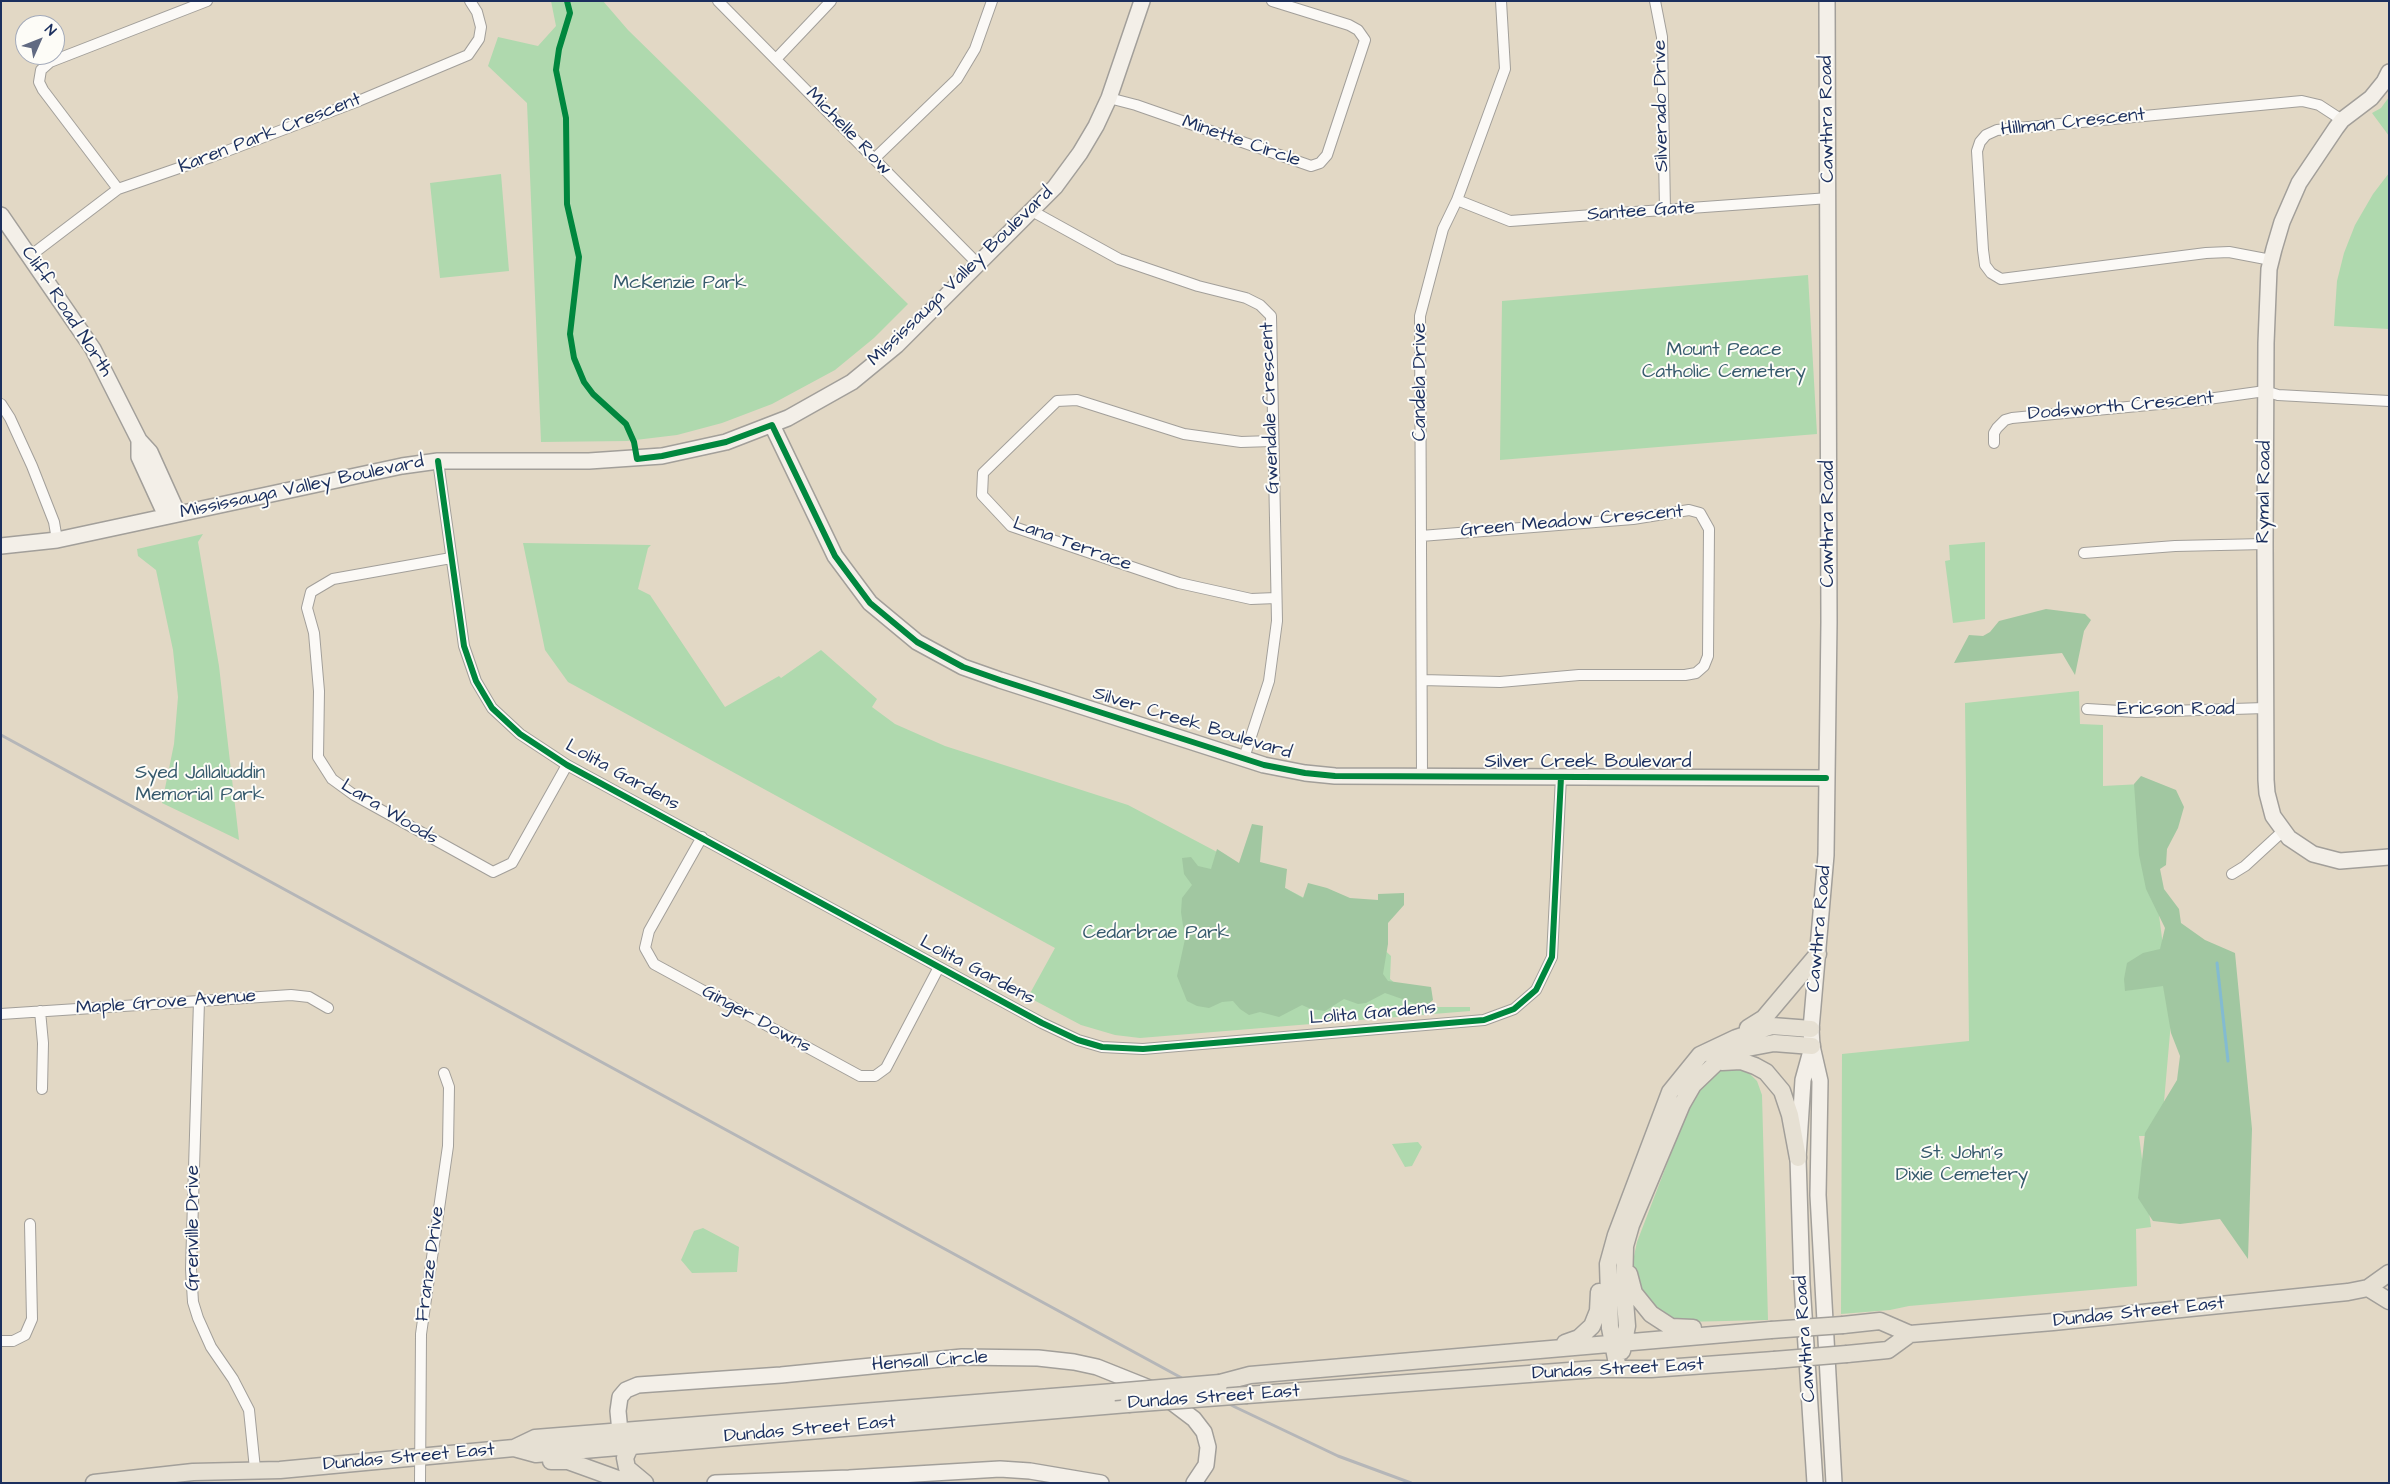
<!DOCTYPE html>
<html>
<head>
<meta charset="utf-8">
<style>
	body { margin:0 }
	#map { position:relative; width:2390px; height:1484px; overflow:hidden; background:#e2d8c5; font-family:"Architects Daughter",sans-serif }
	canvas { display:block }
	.frame { position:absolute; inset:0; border:2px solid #1b2f5e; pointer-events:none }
	.north { position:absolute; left:15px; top:15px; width:50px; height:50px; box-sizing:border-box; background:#fdfcf7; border:1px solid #a3aaba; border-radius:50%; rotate:46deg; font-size:14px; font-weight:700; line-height:20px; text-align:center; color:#1b2f5e }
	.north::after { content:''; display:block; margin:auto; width:18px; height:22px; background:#616a82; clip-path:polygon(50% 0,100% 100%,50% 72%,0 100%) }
</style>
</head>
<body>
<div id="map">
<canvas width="2390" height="1484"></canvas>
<div class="frame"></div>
<div class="north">N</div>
</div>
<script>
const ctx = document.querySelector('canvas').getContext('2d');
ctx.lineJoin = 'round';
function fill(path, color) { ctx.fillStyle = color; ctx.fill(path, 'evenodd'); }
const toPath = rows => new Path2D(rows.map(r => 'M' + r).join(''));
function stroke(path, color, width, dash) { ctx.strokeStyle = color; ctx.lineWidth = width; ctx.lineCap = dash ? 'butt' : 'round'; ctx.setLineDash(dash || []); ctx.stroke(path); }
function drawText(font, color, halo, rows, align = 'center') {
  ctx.font = font + ' "Architects Daughter",sans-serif'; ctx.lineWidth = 4; ctx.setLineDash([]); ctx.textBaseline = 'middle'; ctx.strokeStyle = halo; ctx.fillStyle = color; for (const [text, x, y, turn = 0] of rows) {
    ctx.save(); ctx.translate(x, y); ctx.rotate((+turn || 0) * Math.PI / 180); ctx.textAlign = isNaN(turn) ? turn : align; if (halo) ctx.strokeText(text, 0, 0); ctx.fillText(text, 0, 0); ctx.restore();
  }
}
fill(toPath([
	[551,1,603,1,628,30,908,304,874,338,835,370,772,404,722,423,677,435,627,441,541,442,527,103,488,66,498,37,538,46,556,26],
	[2389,97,2389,136,2372,113,2381,108],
	[2389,173,2389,329,2334,326,2337,281,2344,253,2355,225,2373,194],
	[501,174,509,271,440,278,430,183],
	[1808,275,1817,434,1500,460,1502,301],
	[203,534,198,542,219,666,239,840,162,803,174,744,178,697,173,650,156,570,138,556,137,549],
	[1985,542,1985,619,1953,623,1945,561,1950,560,1949,545],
	[523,543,651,545,648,548,638,589,650,595,725,707,779,676,781,678,821,650,877,699,872,707,895,724,945,746,1128,805,1361,928,1391,956,1390,979,1408,994,1438,1007,1470,1007,1470,1011,1140,1038,1115,1035,1081,1025,1028,997,1055,948,568,682,545,650],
	[2079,691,2080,724,2103,725,2103,786,2142,784,2166,969,2175,976,2161,1136,2139,1136,2151,1227,2136,1229,2137,1286,1909,1306,1890,1310,1841,1314,1842,1054,1969,1041,1965,703],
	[1736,1067,1747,1071,1757,1081,1762,1095,1768,1320,1682,1322,1661,1316,1645,1301,1633,1274,1634,1256,1637,1242,1690,1104,1699,1088,1721,1069],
	[1418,1142,1422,1147,1412,1166,1405,1167,1392,1144],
	[703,1228,739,1247,737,1272,692,1273,681,1260,694,1231]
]), '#afd9ae');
fill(toPath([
	[2046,609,2085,614,2091,620,2084,631,2075,675,2062,653,1954,663,1969,635,1983,636,1990,632,1999,621],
	[2141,776,2176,790,2184,807,2178,828,2167,849,2166,865,2160,869,2164,889,2179,909,2181,923,2205,940,2235,953,2252,1129,2248,1259,2220,1219,2180,1224,2153,1221,2138,1198,2145,1133,2177,1080,2180,1056,2171,1033,2163,986,2125,991,2124,979,2127,963,2143,953,2160,949,2165,928,2146,889,2139,855,2134,784],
	[1252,824,1263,826,1260,862,1287,869,1285,888,1303,898,1308,883,1327,888,1350,898,1378,900,1378,894,1404,893,1404,905,1388,923,1388,944,1383,974,1388,981,1431,987,1433,1000,1425,1007,1385,993,1366,1003,1358,1004,1344,999,1325,1011,1311,1009,1302,1005,1279,1017,1260,1012,1249,1015,1240,1009,1233,1001,1222,1002,1209,1008,1197,1006,1187,1001,1177,976,1185,939,1181,912,1182,898,1192,885,1184,874,1182,858,1191,857,1198,866,1211,869,1217,849,1239,863]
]), '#a1c7a1');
stroke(toPath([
	[2217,963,2228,1061]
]), '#83bbd1', 3);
const street = toPath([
	[718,1,977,263],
	[1655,1,1662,37,1665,211],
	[777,58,831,1],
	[1109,98,1136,105,1311,166,1320,163,1327,155,1365,40,1358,30,1349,25,1272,1],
	[874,159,957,79,975,49,992,1],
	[118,189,43,90,39,82,41,70,50,62,207,1],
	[1457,200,1510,221,1829,198],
	[1032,211,1119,259,1198,286,1246,298,1260,305,1271,316,1277,621,1269,681,1244,758],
	[30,256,118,189,211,157,356,102,468,55,479,39,481,27,477,12,470,1],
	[2271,260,2229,252,2206,253,2001,279,1991,273,1985,265,1983,250,1977,151,1980,142,1986,135,1997,130,2302,101,2319,105,2342,120],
	[1,404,10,418,32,466,54,522,57,540],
	[1272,441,1241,442,1184,434,1077,400,1057,401,983,473,982,495,1011,526,1179,583,1251,599,1276,598],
	[1994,443,1994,433,1997,428,2005,420,2012,418,2201,400,2265,391,2278,395,2389,401],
	[438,461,464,646,476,681,492,708,520,734,567,765,1042,1023,1078,1040,1102,1047,1143,1049,1484,1020,1514,1009,1536,990,1552,957,1561,777],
	[1421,536,1633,519,1689,510,1700,513,1709,529,1708,656,1704,666,1696,673,1685,675,1579,675,1500,682,1422,680],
	[2084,553,2175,546,2265,544],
	[451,558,333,579,311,592,307,608,314,633,319,691,318,757,332,779,354,795,493,872,512,863,567,765],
	[2087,709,2136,712,2265,708],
	[1422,777,1420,316,1443,229,1457,200,1505,69,1501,1],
	[702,837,649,931,645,948,654,964,860,1076,875,1076,886,1068,939,967],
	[2232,874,2245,866,2282,832],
	[199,1001,191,1269,193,1302,198,1318,211,1347,233,1379,249,1410,255,1469],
	[40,1011,43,1043,42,1089],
	[1,1014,291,995,309,997,328,1008],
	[1,1341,13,1341,25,1335,32,1319,30,1224],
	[420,1483,421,1334,448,1146,449,1087,444,1073]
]);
const secondary = toPath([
	[1827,1,1829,622,1826,855,1811,1029,1812,1046,1820,1081,1818,1195,1834,1483],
	[2389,72,2384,82,2371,98,2342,120,2336,128,2299,183,2282,222,2274,249,2269,269,2266,343,2265,544,2266,780,2267,793,2273,816,2289,838,2313,854,2340,861,2389,857],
	[1,215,93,349,139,440,150,452,178,514],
	[772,425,835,556,870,603,917,642,963,667,1000,680,1264,765,1305,773,1335,776,1826,778],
	[139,440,139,457,166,516],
	[1,546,57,540,402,466,438,461,589,461,662,456,726,442,788,418,852,382,897,345,1055,187,1080,153,1096,126,1109,98,1142,1],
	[1811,1051,1803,1080,1798,1158,1802,1284,1815,1483],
	[620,1432,618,1411,620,1397,626,1390,638,1385,781,1375,962,1357,1038,1358,1074,1362,1097,1367,1157,1391,1194,1419,1204,1432,1208,1447,1206,1465,1194,1483],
	[715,1483,849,1478,1000,1469,1030,1471,1101,1483]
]);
const primary = toPath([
	[1748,1028,1764,1018,1818,954],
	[1722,1062,1741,1061,1755,1066,1766,1072,1782,1091,1790,1115,1798,1158],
	[1629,1274,1634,1293,1651,1314,1671,1327,1693,1328],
	[2368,1288,2389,1301],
	[1843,1325,1880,1321,1910,1334,2053,1322,2348,1292,2368,1288,2389,1273],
	[1565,1343,1579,1338,1592,1326,1598,1311,1599,1292],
	[1622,1351,1627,1326,1624,1289,1625,1246,1631,1225,1682,1104,1693,1085,1717,1062,1742,1049,1774,1043,1812,1046],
	[1847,1354,1888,1350,1910,1334],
	[1618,1369,1610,1328,1608,1264,1616,1235,1670,1092,1700,1055,1736,1038,1772,1026,1811,1029],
	[1220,1383,1250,1375,1771,1330],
	[1247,1395,1596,1369,1651,1369,1774,1360],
	[635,1445,629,1449,625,1458,627,1468,645,1483],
	[514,1448,536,1454,1128,1404],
	[551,1461,568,1461,629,1483],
	[94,1483,193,1472,280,1470,514,1448,535,1438,1114,1392]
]);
stroke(street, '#a29f9a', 12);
stroke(secondary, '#a29f9a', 18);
stroke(primary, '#a29f9a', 19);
stroke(street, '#fbf9f6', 10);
stroke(secondary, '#f3efe8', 15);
stroke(primary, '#e6e0d3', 16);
stroke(toPath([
	[1,735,1235,1407,1338,1456,1411,1483]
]), '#b5b6b8', 3);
const primaryBridge = toPath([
	[1771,1330,1843,1325],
	[1774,1360,1847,1354],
	[1114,1392,1220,1383],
	[1128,1404,1247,1395]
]);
stroke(primaryBridge, '#a29f9a', 19, []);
stroke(primaryBridge, '#e6e0d3', 16);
stroke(toPath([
	[567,1,570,13,559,49,556,70,566,118,567,204,579,257,570,334,574,358,584,382,593,394,626,424,634,442,637,459,662,456,726,442,772,425,835,556,870,603,917,642,963,667,1000,680,1264,765,1305,773,1335,776,1826,778],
	[438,461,464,646,476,681,492,708,520,734,567,765,1042,1023,1078,1040,1102,1047,1143,1049,1484,1020,1514,1009,1536,990,1552,957,1561,777]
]), '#00873e', 6);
drawText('19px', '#1b2f5e', '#fdfcf7', [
	["Silverado Drive",1662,106,-91],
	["Cawthra Road",1828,119,-91],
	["Hillman Crescent",2073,123,-6],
	["Michelle Row",848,132,46],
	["Karen Park Crescent",270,134,-21],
	["Minette Circle",1241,142,19],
	["Santee Gate",1641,212,-4],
	["Mississauga Valley Boulevard",961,277,-44],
	["Cliff Road North",66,312,57],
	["Candela Drive",1421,382,-90],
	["Dodsworth Crescent",2121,407,-5],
	["Gwendale Crescent",1271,408,-92],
	["Mississauga Valley Boulevard",302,488,-12],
	["Rymal Road",2265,492,-89],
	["Green Meadow Crescent",1572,522,-5],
	["Cawthra Road",1829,524,-90],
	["Lana Terrace",1072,545,20],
	["Ericson Road",2176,710],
	["Silver Creek Boulevard",1192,724,17],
	["Silver Creek Boulevard",1588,763],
	["Lolita Gardens",622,776,29],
	["Lara Woods",389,813,31],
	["Cawthra Road",1820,929,-85],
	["Lolita Gardens",977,971,28],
	["Maple Grove Avenue",166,1003,-4],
	["Lolita Gardens",1373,1014,-5],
	["Ginger Downs",756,1020,29],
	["Grenville Drive",194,1228,-90],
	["Franze Drive",431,1264,-82],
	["Dundas Street East",2139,1313,-6],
	["Cawthra Road",1806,1339,-94],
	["Hensall Circle",930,1362,-4],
	["Dundas Street East",1618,1370,-3],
	["Dundas Street East",1214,1398,-4],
	["Dundas Street East",810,1430,-5],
	["Dundas Street East",409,1458,-5]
]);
drawText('19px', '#365a6d', '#fdfcf7', [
	["McKenzie Park",680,284],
	["Mount Peace",1724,351],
	["Catholic Cemetery",1724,373],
	["Syed Jallaluddin",200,774],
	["Memorial Park",200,796],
	["Cedarbrae Park",1156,934],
	["St. John’s",1962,1154],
	["Dixie Cemetery",1962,1176]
]);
</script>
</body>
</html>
